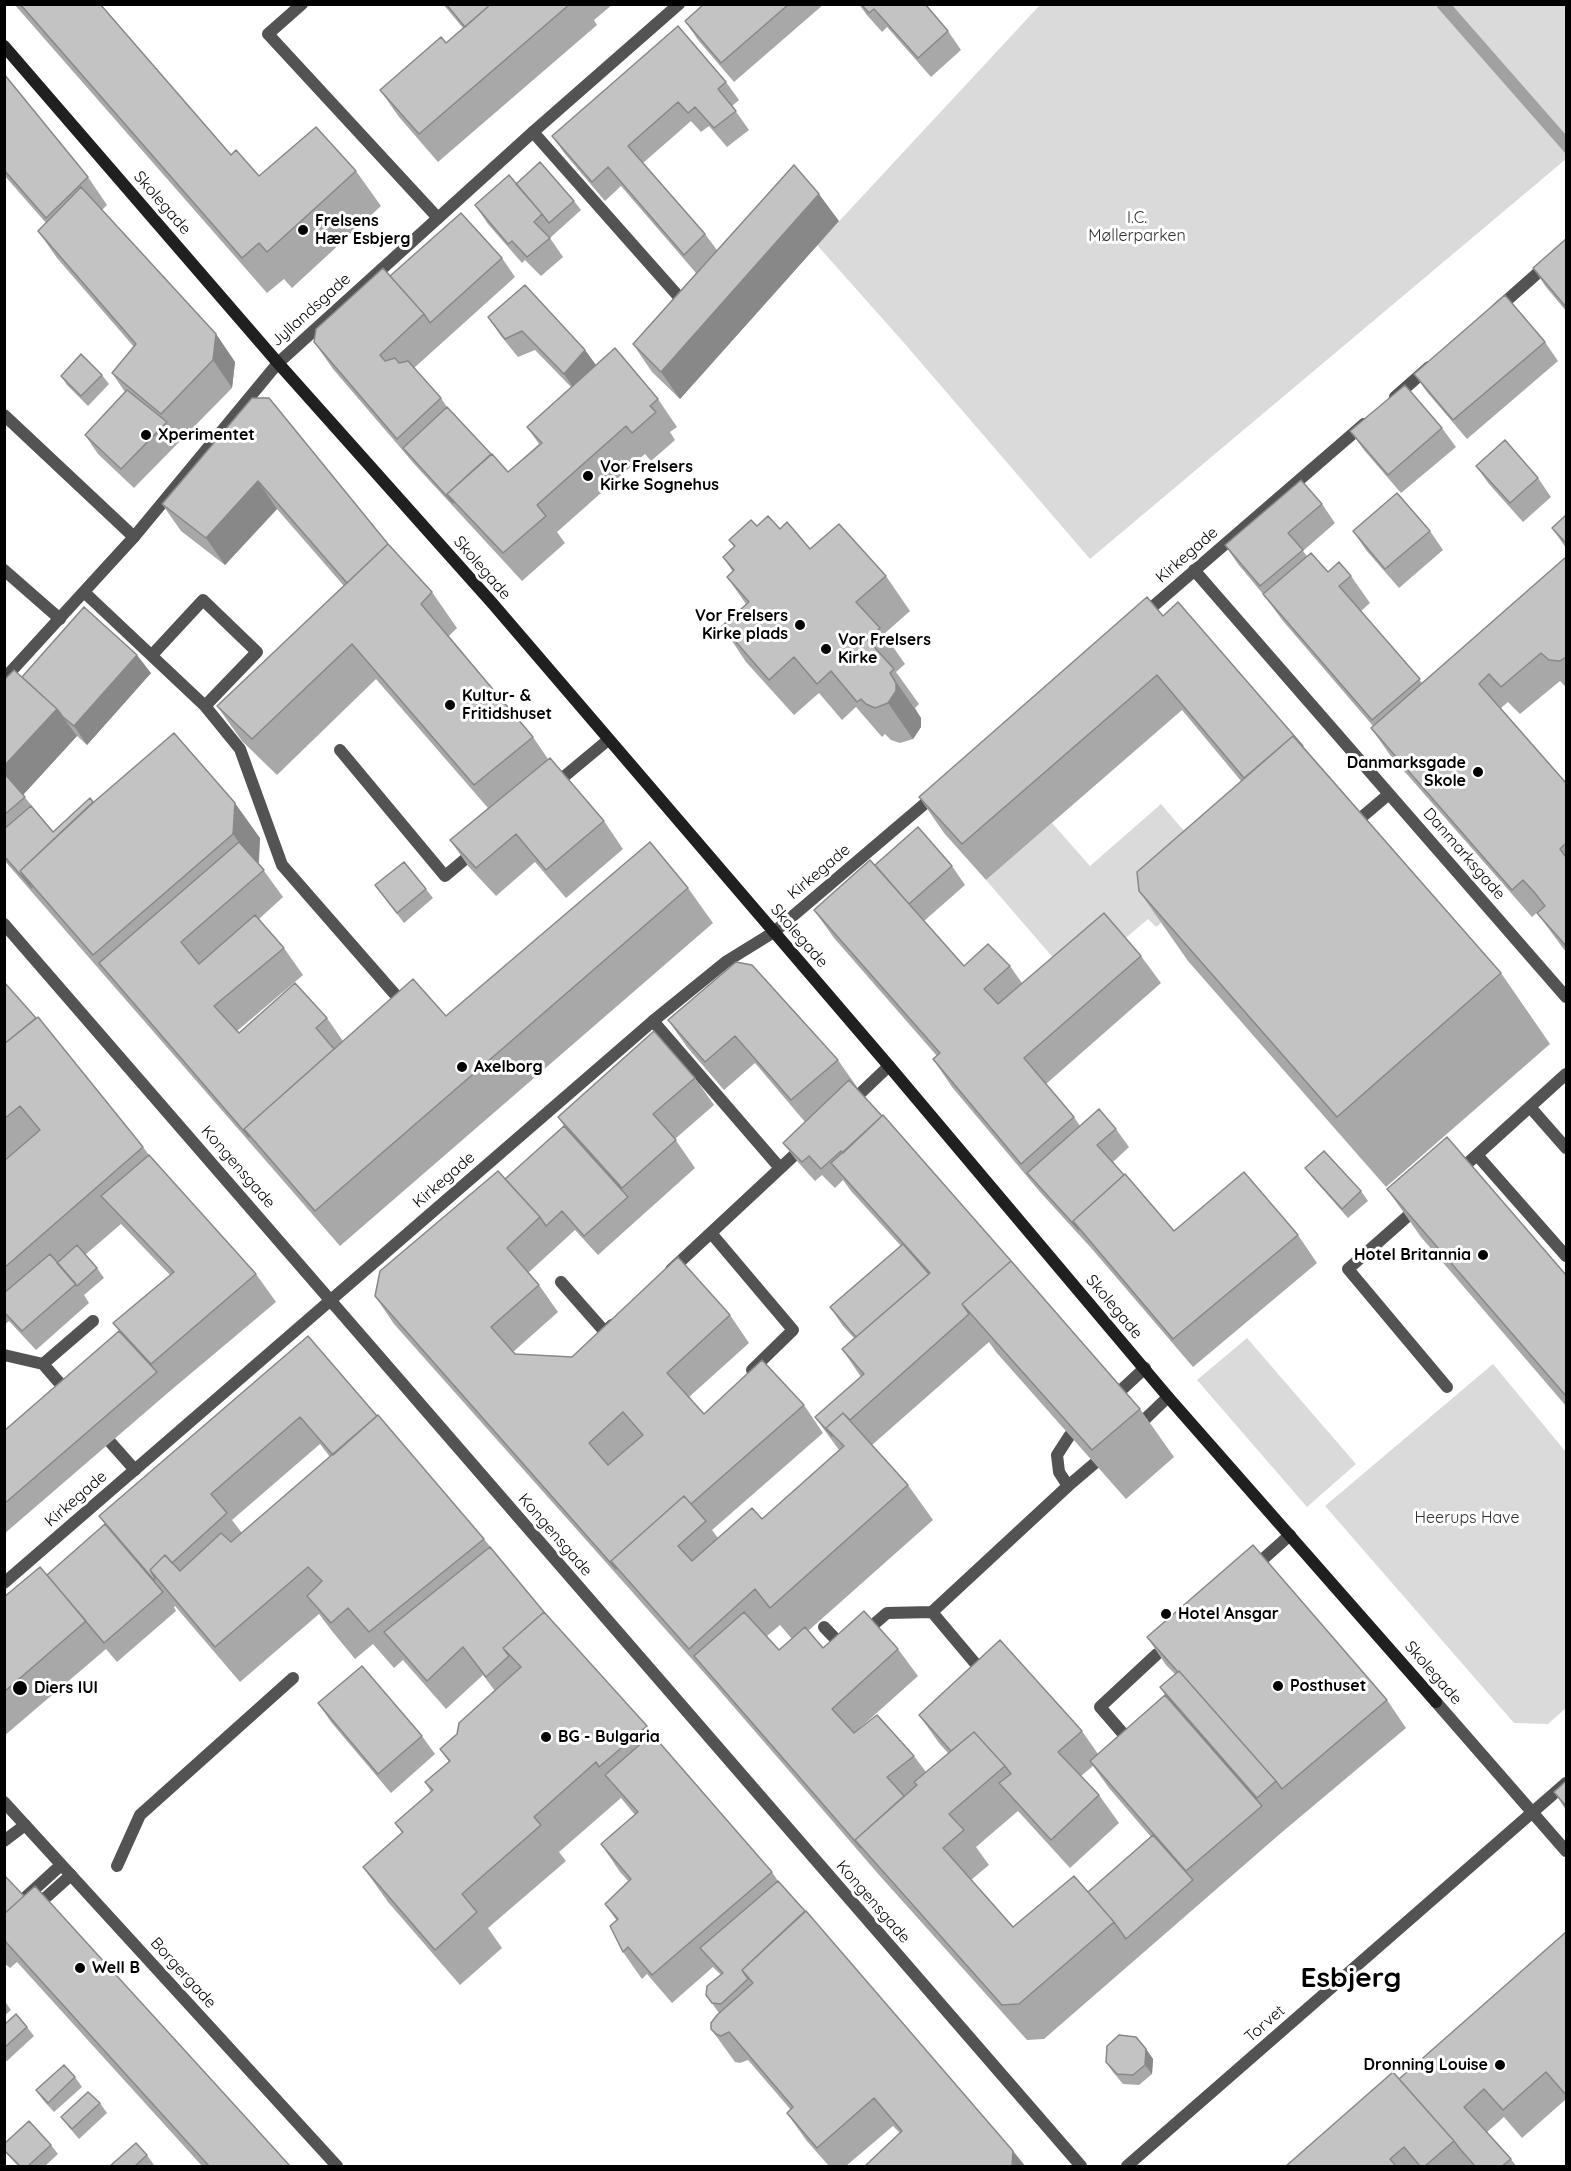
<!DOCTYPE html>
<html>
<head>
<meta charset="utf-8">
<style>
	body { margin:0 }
	#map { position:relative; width:1571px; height:2171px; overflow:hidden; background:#fff; font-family:Quicksand,sans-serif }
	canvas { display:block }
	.frame { position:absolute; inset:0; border:6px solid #000; pointer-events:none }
</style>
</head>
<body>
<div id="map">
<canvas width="1571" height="2171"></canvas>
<div class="frame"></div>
</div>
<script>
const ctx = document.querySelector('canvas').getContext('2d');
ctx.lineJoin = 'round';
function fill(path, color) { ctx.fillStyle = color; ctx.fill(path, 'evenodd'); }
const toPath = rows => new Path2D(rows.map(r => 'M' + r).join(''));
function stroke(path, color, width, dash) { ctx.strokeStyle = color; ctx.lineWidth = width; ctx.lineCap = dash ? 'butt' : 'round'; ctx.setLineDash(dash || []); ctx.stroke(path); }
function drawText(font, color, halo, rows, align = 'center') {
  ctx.font = font + ' Quicksand,sans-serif'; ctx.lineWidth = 6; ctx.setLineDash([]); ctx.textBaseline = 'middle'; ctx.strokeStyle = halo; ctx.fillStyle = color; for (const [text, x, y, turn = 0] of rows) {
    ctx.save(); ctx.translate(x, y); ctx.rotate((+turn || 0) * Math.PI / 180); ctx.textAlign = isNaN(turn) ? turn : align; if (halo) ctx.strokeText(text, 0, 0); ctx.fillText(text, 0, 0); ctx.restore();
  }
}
fill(toPath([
	[1040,5,1566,5,1566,159,1090,559,905,344,817,245],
	[1161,804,1220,873,1156,927,1148,919,1074,982,986,880,1052,823,1090,866],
	[1247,1338,1356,1464,1307,1507,1197,1380],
	[1493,1364,1566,1452,1566,1708,1548,1724,1514,1723,1325,1506]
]), '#dadada');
fill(toPath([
	[1439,5,1452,5,1566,135,1566,154,1437,7]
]), '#a1a1a1');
stroke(toPath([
	[302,4,268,34,438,218],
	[533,132,687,306],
	[4,415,134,537],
	[4,570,60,619],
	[84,592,205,706,240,749,282,865,406,1007],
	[152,655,203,600,257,652,205,706],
	[340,750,445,876,476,850],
	[554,785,608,740],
	[1356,822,1389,794],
	[653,1021,780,1168],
	[849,1104,889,1066],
	[1530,1107,1566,1148],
	[1477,1155,1566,1256],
	[1458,1172,1566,1074],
	[1418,1207,1348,1269,1447,1387],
	[711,1233,793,1330,752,1370],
	[671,1270,803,1147],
	[561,1282,605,1332,612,1325],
	[4,1355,43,1364],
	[1118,1393,1145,1368],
	[70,1395,43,1364,93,1321],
	[1143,1421,1168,1397],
	[1070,1435,1057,1455,1059,1472,1068,1486,1095,1463],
	[111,1443,135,1470],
	[1253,1568,1290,1535],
	[932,1612,985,1675],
	[824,1627,845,1649],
	[865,1632,887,1613,932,1612,1068,1486],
	[1133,1745,1100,1707,1157,1654],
	[4,1841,25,1825],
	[117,1866,140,1815,293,1678],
	[34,1908,71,1875],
	[4,1917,61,1865]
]), '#535353', 12);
stroke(toPath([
	[1497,309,1566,248],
	[1395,397,1429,367],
	[1194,570,1566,997],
	[1143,615,1364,424],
	[4,679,134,537,278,363,533,132,679,4],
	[4,924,1081,2166],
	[4,1583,653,1021,727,961,774,932,935,795],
	[1436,1702,1566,1851],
	[4,1802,337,2166],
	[1127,2166,1566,1783]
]), '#535353', 12);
stroke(toPath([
	[4,46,278,363,493,604,889,1066,1168,1397,1436,1702]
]), '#202020', 12);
fill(toPath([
	[14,4,100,4,231,155,259,176,356,171,381,206,292,288,284,279,267,293],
	[443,4,613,4,594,20,597,25,438,162,399,117,380,90,446,43,463,28],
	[704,4,824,4,734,82,698,40,685,21],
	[859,4,925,4,948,31,961,50,931,77,887,27,882,32,866,14],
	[4,74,88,177,107,205,102,210,216,334,235,362,232,388,134,488,98,454,85,435,125,392,112,373,134,347,57,258,38,231,46,223,4,175],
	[726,82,739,100,732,106,749,130,727,147,709,126,701,132,691,121,643,163,705,234,717,250,839,221,680,399,652,372,633,344,696,273,621,186,605,201,565,154,552,136],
	[516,184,574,201,581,210,550,238,563,257,541,276,525,260,522,263,488,224,475,205],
	[1566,239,1566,311,1546,287,1533,268],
	[502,258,515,277,414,368,441,398,447,407,508,472,539,444,527,427,571,387,535,350,518,357,501,336,488,317,585,350,596,365,658,399,677,427,670,432,675,440,651,461,645,454,557,532,565,543,522,581,416,466,333,369,314,342,390,276],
	[1545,342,1558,361,1467,439,1427,392,1414,374],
	[102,375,109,384,88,406,67,385,61,376],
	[252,398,432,592,457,628,449,636,533,737,548,759,604,821,623,849,566,898,535,862,496,896,469,867,450,840,488,808,376,679,277,775,242,741,217,706,344,586,277,509,225,565,181,531,162,504],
	[1442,428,1456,447,1401,493,1364,450,1350,431],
	[1476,466,1538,478,1551,497,1523,522,1489,484],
	[1322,504,1335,523,1303,551,1307,556,1328,572,1351,576,1370,603,1361,611,1422,683,1566,557,1566,687,1560,681,1520,714,1508,702,1501,708,1566,783,1566,952,1557,940,1537,913,1542,909,1542,908,1532,917,1390,755,1371,728,1373,726,1283,621,1263,594,1238,564,1225,545],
	[1566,515,1566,548,1552,528],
	[757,526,780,529,810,549,886,576,910,611,884,634,905,664,896,672,919,704,915,708,921,718,921,727,913,739,900,743,891,740,885,734,882,737,856,707,842,720,819,693,794,715,746,662,722,626,746,604,727,577,733,572,723,557,734,547,729,540],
	[1353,531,1430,531,1443,550,1399,588,1366,550],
	[1163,616,1303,746,1501,973,1550,1044,1386,1187,1188,961,1139,891,1241,781,1182,710,986,880,944,833,919,797],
	[151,673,87,745,76,735,77,736,23,795,53,832,93,802,260,838,259,864,283,897,259,919,284,948,303,975,237,1031,239,1033,327,1018,343,1041,446,1016,688,888,713,923,340,1246,4,860,4,680,22,677],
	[875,865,952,866,965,885,924,921,964,966,1010,966,1022,983,1141,956,1161,983,1046,1084,1074,1117,1080,1126,1116,1129,1129,1147,1113,1162,1174,1231,1298,1235,1317,1263,1193,1367,1092,1249,1040,1192,952,1087,933,1059,937,1056,834,938,814,910],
	[375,885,426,889,433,898,404,923],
	[4,982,143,1147,149,1155,256,1274,276,1302,170,1391,4,1534,4,1431,119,1331,113,1323,170,1275,121,1224,85,1255,97,1268,104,1278,84,1295,89,1303,36,1350,9,1321,4,1325],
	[668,1020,838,1060,857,1087,856,1088,1140,1409,1174,1457,1126,1499,996,1352,989,1342,872,1445,908,1485,933,1520,808,1631,823,1648,898,1649,918,1676,861,1727,914,1756,926,1772,948,1753,939,1743,919,1715,1082,1731,1098,1754,1165,1695,1160,1687,1175,1674,1166,1665,1147,1637,1387,1700,1406,1728,1281,1833,1044,2039,1027,2040,880,1876,714,1684,394,1324,375,1296,564,1126,558,1117,695,1078,714,1105,675,1139,695,1168,598,1255,575,1230,528,1273,539,1285,558,1312,513,1352,515,1354,572,1357,730,1315,749,1343,689,1397,704,1414,804,1405,823,1433,712,1530,718,1538,762,1519,839,1450,815,1417,861,1377,842,1349,854,1338,843,1326,830,1307,901,1246,851,1191,843,1180,835,1188,822,1175,815,1181,797,1161,783,1143,805,1122,755,1063,724,1090,687,1047],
	[780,1625,792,1639,779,1650,767,1636],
	[1093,1766,1109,1788,1151,1837,1088,1892,1013,1927,971,1880,989,1865,976,1847,1018,1811,1070,1868,1119,1823,1099,1795,1081,1776],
	[1305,1168,1361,1191,1368,1201,1348,1218,1312,1177],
	[1387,1189,1566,1275,1566,1406,1421,1237],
	[308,1336,484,1539,544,1612,647,1726,652,1734,772,1872,778,1881,1013,2151,1025,2166,865,2166,900,2133,893,2126,846,2166,829,2166,806,2140,787,2113,791,2110,748,2060,740,2063,735,2062,711,2029,719,2013,706,1995,721,1975,713,1967,672,2003,647,1974,642,1979,623,1952,617,1921,605,1904,629,1882,620,1872,601,1844,635,1815,621,1798,559,1852,566,1861,488,1928,502,1948,460,1985,388,1902,363,1867,402,1833,395,1823,431,1792,425,1782,449,1762,440,1749,457,1734,495,1691,483,1675,446,1709,403,1660,394,1668,373,1644,355,1659,332,1631,319,1614,240,1682,175,1606,174,1607,176,1611,117,1662,106,1649,4,1736,4,1597,47,1575,105,1524,99,1516],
	[320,1444,330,1457,242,1533,232,1520],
	[318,1703,422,1736,435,1754,391,1793,331,1722],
	[1566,1781,1566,1810,1554,1792],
	[4,1875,24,1896,290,2166,202,2166,17,1962,10,1968,4,1963],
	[1566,1932,1566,2101,1565,2100,1522,2138,1504,2117,1487,2132,1511,2159,1516,2166,1286,2166,1399,2079],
	[4,2000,11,2010,4,2016],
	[4,2025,27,2027,34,2036,7,2061,4,2059],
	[1146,2049,1153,2059,1152,2074,1139,2085,1123,2084,1113,2072,1106,2062],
	[75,2077,82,2087,54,2112,43,2100,36,2090],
	[100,2103,107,2113,79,2139,68,2126,61,2117],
	[4,2144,51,2145,58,2154,45,2166,18,2166,4,2151],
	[147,2155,154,2165,152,2166,110,2166]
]), '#a8a8a8');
fill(toPath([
	[819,194,839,221,680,399,661,372],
	[216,334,235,362,232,388,213,360],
	[585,350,598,368,577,393,564,374],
	[258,481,277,509,225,565,206,538],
	[137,655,151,673,87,745,74,726],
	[890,673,921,718,921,727,913,739,888,703],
	[57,709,77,736,21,797,4,774,4,766],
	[235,803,260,838,258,869,233,834],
	[1146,2049,1153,2059,1152,2074,1145,2065],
	[1013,2151,1025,2166,1012,2166]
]), '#888');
const building = toPath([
	[20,4,100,4,231,155,236,150,259,176,316,127,356,171,267,252,259,243,242,258,20,4],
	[446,4,491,4,465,27,446,4],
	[491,4,570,4,419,134,380,90,441,37,446,43,491,4],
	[704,4,789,4,721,63,685,21,704,4],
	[861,4,925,4,948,31,918,58,874,9,869,13,861,4],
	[678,26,726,82,718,89,736,111,714,128,695,107,688,113,678,102,628,146,705,234,684,255,608,167,592,182,552,136,678,26],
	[4,74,88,177,46,218,4,170,4,74],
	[540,162,574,201,549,223,542,214,516,184,540,162],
	[794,165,819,194,661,372,633,344,794,165],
	[509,175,542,214,534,222,550,238,527,257,512,241,508,244,475,205,509,175],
	[81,187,216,334,213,360,161,414,112,373,136,344,38,231,81,187],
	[461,213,502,258,430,323,424,314,390,276,461,213],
	[1566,239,1566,307,1533,268,1566,239],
	[383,268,424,314,380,355,385,361,395,358,399,363,408,361,441,398,397,439,314,342,316,329,383,268],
	[525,285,585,350,564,374,522,331,505,339,488,317,525,285],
	[1505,295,1545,342,1453,420,1414,374,1505,295],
	[615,348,658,399,650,406,656,412,632,433,626,426,537,505,546,516,503,553,447,494,492,454,508,472,542,443,527,427,615,348],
	[81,354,102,375,81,396,61,376,81,354],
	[1405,385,1442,428,1388,475,1350,431,1405,385],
	[127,390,167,422,121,469,85,435,127,390],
	[252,398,269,398,388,544,347,583,258,481,206,538,162,504,252,398],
	[447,407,491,454,447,494,453,503,403,448,447,407],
	[1505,440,1538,478,1510,503,1476,466,1505,440],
	[1301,480,1322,504,1288,533,1303,550,1260,586,1225,545,1301,480],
	[1397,493,1430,531,1385,569,1353,531,1397,493],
	[1566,515,1566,543,1552,528,1566,515],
	[768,516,780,529,787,522,810,549,839,524,886,576,856,602,880,628,867,639,894,669,890,673,896,683,896,691,888,703,875,708,866,704,861,699,857,702,831,671,817,684,794,657,769,680,722,626,749,602,727,577,734,570,723,557,735,546,729,540,751,520,757,526,768,516],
	[388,544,432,592,421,604,533,737,474,785,352,644,252,739,217,706,388,544],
	[1311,553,1328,572,1339,562,1351,576,1339,586,1420,679,1372,720,1263,594,1311,553],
	[1566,557,1566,657,1560,661,1549,660,1541,653,1501,687,1489,674,1479,684,1566,783,1566,843,1560,849,1566,857,1566,946,1537,913,1545,906,1534,892,1523,880,1512,890,1371,728,1566,557],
	[1147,597,1163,616,1178,602,1303,746,1293,736,1244,778,1157,675,962,844,919,797,1147,597],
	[84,607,137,655,74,726,63,717,57,709,22,677,84,607],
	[14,670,57,709,4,766,4,680,14,670],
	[174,733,235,803,233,834,93,955,20,871,95,801,174,733],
	[1293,736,1501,973,1337,1117,1139,891,1137,872,1293,736],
	[550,758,604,821,546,870,516,834,476,868,450,840,550,758],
	[4,773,25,797,4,815,4,773],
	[90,798,93,802,20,871,32,888,4,856,4,829,31,806,53,832,90,798],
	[918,827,952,866,909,904,875,865,918,827],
	[239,842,264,870,181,942,199,964,255,915,284,948,214,1006,239,1033,295,983,327,1018,316,1028,334,1049,244,1129,249,1137,99,963,239,842],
	[650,842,688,888,315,1211,244,1129,413,979,446,1016,650,842],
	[870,860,964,966,988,944,1010,966,984,989,998,1004,1104,913,1141,956,1024,1058,1074,1117,1021,1164,933,1059,940,1053,814,910,870,860],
	[404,862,426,889,397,913,375,885,404,862],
	[736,962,752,965,838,1060,791,1100,735,1036,705,1062,668,1020,736,962],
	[4,982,36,1018,4,1044,4,982],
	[38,1017,143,1147,4,1268,4,1161,40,1130,20,1106,4,1119,4,1044,38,1017],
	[654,1031,695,1078,653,1114,676,1140,622,1188,558,1117,654,1031],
	[849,1080,882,1116,843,1153,841,1151,821,1169,809,1156,802,1162,783,1143,849,1080],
	[1099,1109,1116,1129,1097,1145,1124,1175,1073,1221,1079,1230,1027,1173,1099,1109],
	[883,1115,1019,1270,1011,1261,962,1304,969,1314,850,1420,843,1413,826,1428,832,1436,815,1417,864,1374,842,1349,930,1273,831,1163,883,1115],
	[564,1126,628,1197,584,1236,562,1211,546,1226,540,1217,505,1179,564,1126],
	[1447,1137,1566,1275,1566,1396,1387,1189,1447,1137],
	[1324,1151,1361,1191,1342,1209,1305,1168,1324,1151],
	[149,1155,256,1274,151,1364,113,1323,174,1272,101,1196,149,1155],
	[498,1171,540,1217,507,1248,539,1285,491,1327,515,1354,572,1357,678,1257,730,1315,667,1373,704,1414,762,1360,804,1405,691,1504,684,1496,611,1561,616,1569,375,1296,380,1271,498,1171],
	[623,1412,643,1435,608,1465,589,1443,623,1412],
	[1244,1172,1298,1235,1173,1339,1073,1221,1125,1174,1174,1231,1244,1172],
	[903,1244,929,1274,856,1337,830,1307,903,1244],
	[77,1245,97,1268,77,1286,57,1263,77,1245],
	[50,1254,76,1284,22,1331,4,1312,4,1293,50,1254],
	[1011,1261,1140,1409,1092,1450,962,1304,1011,1261],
	[119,1331,157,1372,4,1504,4,1431,119,1331],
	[308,1336,377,1416,333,1455,300,1417,211,1494,227,1513,172,1563,165,1555,150,1570,155,1578,154,1580,99,1516,308,1336],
	[843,1413,908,1485,770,1608,755,1589,689,1649,611,1561,684,1496,706,1521,678,1546,692,1561,752,1508,762,1519,844,1446,826,1428,843,1413],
	[378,1415,484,1539,369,1632,348,1608,331,1623,307,1596,322,1581,308,1567,215,1647,150,1570,165,1555,180,1571,221,1533,231,1542,378,1415],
	[105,1524,163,1592,104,1643,47,1575,105,1524],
	[1253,1545,1387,1700,1282,1789,1276,1781,1179,1671,1178,1672,1147,1637,1253,1545],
	[490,1547,544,1612,503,1648,509,1656,486,1677,463,1647,427,1681,384,1632,490,1547],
	[40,1567,86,1621,4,1692,4,1597,40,1567],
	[864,1611,898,1649,832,1709,854,1733,877,1715,914,1756,887,1777,904,1796,855,1840,861,1848,694,1656,744,1612,779,1650,805,1627,823,1648,864,1611],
	[544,1612,647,1726,599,1767,596,1762,534,1817,541,1825,462,1894,477,1912,435,1950,363,1867,403,1832,395,1823,433,1790,425,1782,450,1761,440,1749,457,1734,459,1723,521,1667,503,1648,544,1612],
	[1000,1640,1082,1731,1058,1752,1099,1795,1051,1840,999,1783,1011,1774,1005,1766,974,1732,951,1751,919,1715,1000,1640],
	[362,1666,422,1736,378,1774,318,1703,362,1666],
	[1179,1671,1276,1781,1257,1798,1160,1687,1179,1671],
	[1165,1695,1262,1806,1186,1871,1090,1761,1165,1695],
	[974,1732,1005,1766,949,1814,964,1830,943,1848,1013,1927,1074,1876,1114,1922,1019,2004,1002,2005,855,1840,917,1785,914,1782,974,1732],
	[652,1734,772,1872,652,1975,628,1947,623,1952,610,1926,618,1919,605,1904,631,1879,601,1844,638,1812,605,1775,652,1734],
	[1566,1781,1566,1806,1554,1792,1566,1781],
	[1153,1835,1193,1880,1126,1939,1114,1922,1088,1892,1153,1835],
	[4,1875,24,1896,4,1914,4,1875],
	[778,1881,805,1911,742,1970,748,1979,721,2004,712,2003,706,1995,707,1986,723,1973,700,1948,778,1881],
	[35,1886,290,2166,209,2166,4,1940,4,1914,35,1886],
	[806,1911,1013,2151,1012,2166,865,2166,902,2131,874,2098,817,2148,787,2113,793,2107,729,2032,721,2036,716,2034,711,2029,711,2023,717,2015,753,1983,742,1970,806,1911],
	[1566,1932,1566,2095,1546,2072,1503,2110,1484,2089,1464,2107,1511,2159,1502,2166,1475,2166,1460,2149,1454,2141,1399,2079,1566,1932],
	[16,2014,27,2027,4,2048,4,2025,16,2014],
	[1119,2035,1136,2037,1146,2049,1145,2065,1133,2075,1117,2074,1106,2062,1107,2046,1119,2035],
	[64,2065,75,2077,48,2103,36,2090,64,2065],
	[1393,2072,1454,2141,1425,2166,1420,2166,1404,2147,1390,2159,1396,2166,1286,2166,1393,2072],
	[88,2092,100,2103,72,2129,61,2117,88,2092],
	[29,2121,51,2145,28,2166,20,2166,4,2150,4,2144,29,2121],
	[136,2143,147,2155,135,2166,110,2166,136,2143]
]);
fill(building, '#c3c3c3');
stroke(building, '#888', 1.5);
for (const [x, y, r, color] of [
	[303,230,6,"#000"],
	[146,435,6,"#000"],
	[588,476,6,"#000"],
	[800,625,6,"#000"],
	[826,649,6,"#000"],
	[450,705,6,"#000"],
	[1478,772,6,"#000"],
	[462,1067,6,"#000"],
	[1483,1255,6,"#000"],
	[1166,1614,6,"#000"],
	[1278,1686,6,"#000"],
	[20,1688,8,"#000"],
	[546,1737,6,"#000"],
	[80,1968,6,"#000"],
	[1500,2065,6,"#000"]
]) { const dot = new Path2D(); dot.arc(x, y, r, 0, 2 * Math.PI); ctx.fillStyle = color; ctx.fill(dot); stroke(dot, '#fff', 2); }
drawText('16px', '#000', '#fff', [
	["Skolegade",162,203,49],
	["Jyllandsgade",311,310,-42],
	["Kirkegade",1187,555,-41],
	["Skolegade",482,568,49],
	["Danmarksgade",1464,854,49],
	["Kirkegade",819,872,-40],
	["Skolegade",799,936,49],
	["Kongensgade",238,1167,49],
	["Kirkegade",444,1180,-41],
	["Skolegade",1114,1307,50],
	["Kirkegade",76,1499,-41],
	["Kongensgade",555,1535,49],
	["Skolegade",1433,1673,49],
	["Kongensgade",873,1902,49],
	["Borgergade",183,1973,48],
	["Torvet",1265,2024,-41]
]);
drawText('16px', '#313131', '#fff', [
	["I.C.",1137,218],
	["Møllerparken",1137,236],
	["Heerups Have",1467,1518]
]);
drawText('bold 16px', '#000', '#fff', [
	["Frelsens",315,221],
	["Hær Esbjerg",315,239],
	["Xperimentet",158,435],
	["Vor Frelsers",600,467],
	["Kirke Sognehus",600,485],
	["Vor Frelsers",788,616,"right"],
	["Kirke plads",788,634,"right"],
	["Vor Frelsers",838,640],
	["Kirke",838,658],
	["Kultur- &",462,696],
	["Fritidshuset",462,714],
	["Danmarksgade",1466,763,"right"],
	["Skole",1466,781,"right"],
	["Axelborg",474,1067],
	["Hotel Britannia",1471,1255,"right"],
	["Hotel Ansgar",1178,1614],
	["Posthuset",1290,1686],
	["Diers IUI",34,1688],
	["BG - Bulgaria",558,1737],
	["Well B",92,1968],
	["Dronning Louise",1488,2065,"right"]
], 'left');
drawText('bold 28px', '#000', '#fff', [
	["Esbjerg",1351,1979]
]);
</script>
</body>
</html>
